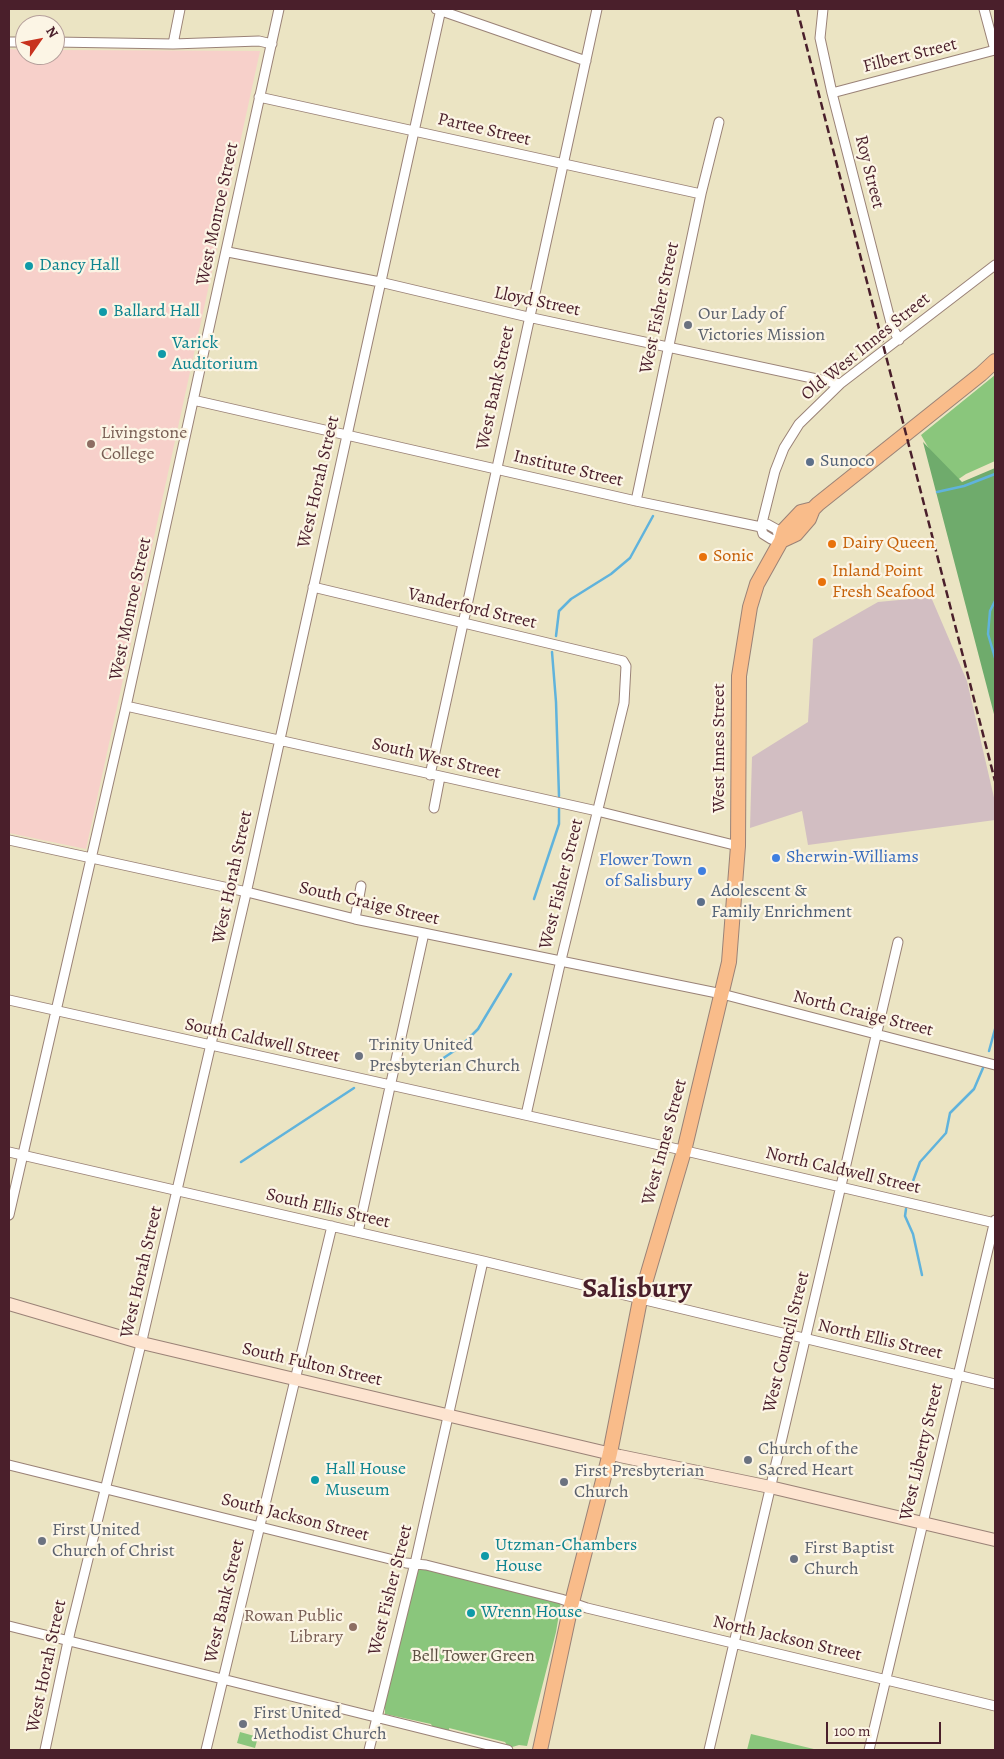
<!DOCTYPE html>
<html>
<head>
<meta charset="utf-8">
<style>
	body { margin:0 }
	#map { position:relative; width:1004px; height:1759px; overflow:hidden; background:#ebe4c3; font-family:Alegreya,serif }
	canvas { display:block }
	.frame { position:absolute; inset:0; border:10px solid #4a1f2b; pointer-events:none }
	.north { position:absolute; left:15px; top:15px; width:50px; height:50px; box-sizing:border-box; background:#fcf5e5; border:1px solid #b59f9b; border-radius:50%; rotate:57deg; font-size:14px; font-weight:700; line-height:20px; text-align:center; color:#4a1f2b }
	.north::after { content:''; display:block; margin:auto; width:18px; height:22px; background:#c8321e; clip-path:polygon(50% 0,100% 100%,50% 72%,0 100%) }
	.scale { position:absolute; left:826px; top:1722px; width:115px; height:22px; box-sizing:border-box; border:2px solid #4a1f2b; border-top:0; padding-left:6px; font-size:15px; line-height:18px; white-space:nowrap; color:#4a1f2b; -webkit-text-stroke:4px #fcf5e5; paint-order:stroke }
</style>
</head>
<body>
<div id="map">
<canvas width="1004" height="1759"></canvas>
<div class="frame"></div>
<div class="north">N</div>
<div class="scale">100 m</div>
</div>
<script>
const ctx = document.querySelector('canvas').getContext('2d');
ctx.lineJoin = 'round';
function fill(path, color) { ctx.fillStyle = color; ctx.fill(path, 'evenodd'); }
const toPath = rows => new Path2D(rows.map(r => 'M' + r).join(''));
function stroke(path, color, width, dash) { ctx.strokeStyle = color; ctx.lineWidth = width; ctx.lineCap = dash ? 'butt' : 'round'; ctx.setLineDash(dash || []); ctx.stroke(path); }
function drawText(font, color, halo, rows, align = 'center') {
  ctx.font = font + ' Alegreya,serif'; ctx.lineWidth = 4.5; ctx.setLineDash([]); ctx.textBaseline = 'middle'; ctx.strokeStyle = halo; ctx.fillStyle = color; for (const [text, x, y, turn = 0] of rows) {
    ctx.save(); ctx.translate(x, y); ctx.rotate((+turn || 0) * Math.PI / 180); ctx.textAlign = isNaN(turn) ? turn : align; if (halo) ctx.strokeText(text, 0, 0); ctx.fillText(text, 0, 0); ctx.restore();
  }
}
fill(toPath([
	[9,49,25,50,25,55,55,55,55,50,260,51,86,849,9,833]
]), '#f7d0ca');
fill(toPath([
	[931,597,967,681,995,802,995,820,808,845,802,811,750,828,752,757,808,722,813,639,878,602]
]), '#d2bec2');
fill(toPath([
	[995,375,995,461,966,474,950,485,921,435],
	[421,1567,561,1602,556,1632,527,1746,519,1745,509,1748,505,1742,449,1728,450,1734,432,1726,431,1724,385,1714,385,1701,417,1570],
	[240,1732,258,1737,255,1748,237,1743],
	[751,1734,818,1750,747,1750]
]), '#8ac67c');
fill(toPath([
	[923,442,962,482,995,468,995,718]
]), '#6fab6c');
stroke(toPath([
	[937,492,964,486,995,474],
	[995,601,990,611,988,634,995,658],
	[556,636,559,611,571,599,611,574,630,558,653,516],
	[552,652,556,702,559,796],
	[534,899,559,824,559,809],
	[989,1051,995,1029],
	[418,1068,436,1063,460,1047,478,1029,511,974],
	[241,1162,354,1088],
	[909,1192,920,1162,946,1133,950,1113,974,1089,983,1068],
	[906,1209,905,1216,913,1234,922,1275]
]), '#60b3dc', 2.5);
const street = toPath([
	[436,9,586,61],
	[823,9,820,38,832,93,892,327,899,340],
	[984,9,995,50],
	[9,42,25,42],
	[55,42,173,44,259,41,272,44],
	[173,44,180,9],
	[832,93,995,50],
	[259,97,701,194],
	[228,252,380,282,528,317,840,384],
	[193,400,636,501,761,527,767,524,776,529,781,540],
	[636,501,701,194,719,122],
	[761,527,775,471,784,448,799,424,840,384,995,265],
	[761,527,763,534,771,539,781,541],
	[313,587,623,661,626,666,624,703,561,960,526,1115],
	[126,706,597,811,738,846],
	[430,775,597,9],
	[434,808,440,777],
	[9,840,247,892,355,919,722,994,995,1065],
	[355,919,361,886],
	[9,1000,673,1148,995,1223],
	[9,1152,483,1261,995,1384],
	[9,1215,125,711,279,9],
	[358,1232,424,933],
	[9,1465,406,1563,426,1565,561,1599,587,1608,995,1706],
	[9,1626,508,1750],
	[45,1750,70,1632,143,1336,245,898,441,9],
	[206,1750,332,1226],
	[369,1750,416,1559,483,1261],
	[709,1750,898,942],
	[869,1750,995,1220]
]);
const secondary = toPath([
	[9,1304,142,1343,620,1456,770,1487,995,1540]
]);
const primary = toPath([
	[781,541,796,534,809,519,813,509,818,504,981,374,995,361],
	[540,1750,570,1610,610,1453,640,1300,684,1151,729,962,738,846,739,676,750,607,757,584,781,541,784,530,801,512,813,509]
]);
stroke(street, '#9a8277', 11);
stroke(secondary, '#9a8277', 14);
stroke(primary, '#9a8277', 16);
stroke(street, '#fff', 9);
stroke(secondary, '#fde4d0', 12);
stroke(primary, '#f9bc8a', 14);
stroke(toPath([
	[797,9,995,781]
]), '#4a1f2b', 2.5, [8, 4]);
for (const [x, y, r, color] of [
	[29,266,5,"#0f9aa8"],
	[103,312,5,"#0f9aa8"],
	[688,325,5,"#6b7280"],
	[162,354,5,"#0f9aa8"],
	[91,444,5,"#8d6e63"],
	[810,462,5,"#5c6f8a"],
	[832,544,5,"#e8710a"],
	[703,557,5,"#e8710a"],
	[822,582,5,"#e8710a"],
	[776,858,5,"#3f7fe0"],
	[702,871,5,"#3f7fe0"],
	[701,902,5,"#5c6f8a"],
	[359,1056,5,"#6b7280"],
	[748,1460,5,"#6b7280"],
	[315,1480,5,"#0f9aa8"],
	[564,1482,5,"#6b7280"],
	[42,1541,5,"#6b7280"],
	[485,1556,5,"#0f9aa8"],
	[794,1559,5,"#6b7280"],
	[471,1613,5,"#0f9aa8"],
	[353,1627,5,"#8d6e63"],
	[243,1724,5,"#6b7280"]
]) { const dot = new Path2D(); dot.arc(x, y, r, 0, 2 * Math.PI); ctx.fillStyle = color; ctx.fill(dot); stroke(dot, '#fcf5e5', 2); }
drawText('18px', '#4a1f2b', '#fcf5e5', [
	["Filbert Street",910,56,-14],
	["Partee Street",484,130,13],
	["Roy Street",869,172,76],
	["West Monroe Street",218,214,-78],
	["Lloyd Street",537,302,12],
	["West Fisher Street",660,308,-78],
	["Old West Innes Street",866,347,-39],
	["West Bank Street",496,388,-78],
	["Institute Street",568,469,13],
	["West Horah Street",319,482,-77],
	["West Monroe Street",131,609,-78],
	["Vanderford Street",472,609,13],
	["West Innes Street",720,748,-90],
	["South West Street",436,759,13],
	["West Horah Street",233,877,-78],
	["West Fisher Street",562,884,-76],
	["South Craige Street",369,904,13],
	["North Craige Street",863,1014,14],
	["South Caldwell Street",262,1041,12],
	["West Innes Street",665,1142,-75],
	["North Caldwell Street",843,1171,13],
	["South Ellis Street",328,1209,13],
	["West Horah Street",142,1272,-77],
	["North Ellis Street",880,1340,13],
	["West Council Street",787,1342,-76],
	["South Fulton Street",312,1365,13],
	["West Liberty Street",922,1452,-77],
	["South Jackson Street",295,1518,14],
	["West Fisher Street",391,1590,-76],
	["West Bank Street",225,1601,-77],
	["North Jackson Street",787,1639,13],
	["West Horah Street",47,1666,-78]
]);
drawText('18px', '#0d838f', '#fcf5e5', [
	["Dancy Hall",39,266],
	["Ballard Hall",113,312],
	["Varick",172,344],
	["Auditorium",172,365],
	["Hall House",325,1470],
	["Museum",325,1491],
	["Utzman-Chambers",495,1546],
	["House",495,1567],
	["Wrenn House",481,1613]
], 'left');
drawText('18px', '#5b616d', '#fcf5e5', [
	["Our Lady of",698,315],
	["Victories Mission",698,336],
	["Trinity United",369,1046],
	["Presbyterian Church",369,1067],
	["Church of the",758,1450],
	["Sacred Heart",758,1471],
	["First Presbyterian",574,1472],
	["Church",574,1493],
	["First United",52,1531],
	["Church of Christ",52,1552],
	["First Baptist",804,1549],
	["Church",804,1570],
	["First United",253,1714],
	["Methodist Church",253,1735]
], 'left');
drawText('18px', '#785e54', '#fcf5e5', [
	["Livingstone",101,434],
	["College",101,455],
	["Rowan Public",343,1617,"right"],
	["Library",343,1638,"right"]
], 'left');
drawText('18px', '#4e5e75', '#fcf5e5', [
	["Sunoco",820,462],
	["Adolescent &",711,892],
	["Family Enrichment",711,913]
], 'left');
drawText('18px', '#c56008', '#fcf5e5', [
	["Dairy Queen",842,544],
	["Sonic",713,557],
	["Inland Point",832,572],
	["Fresh Seafood",832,593]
], 'left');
drawText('18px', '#366cbe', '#fcf5e5', [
	["Sherwin-Williams",786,858],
	["Flower Town",692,861,"right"],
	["of Salisbury",692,882,"right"]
], 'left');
drawText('18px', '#5d5143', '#fcf5e5', [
	["Bell Tower Green",473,1657]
]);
drawText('bold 28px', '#4a1f2b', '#fcf5e5', [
	["Salisbury",637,1290]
]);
</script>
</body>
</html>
